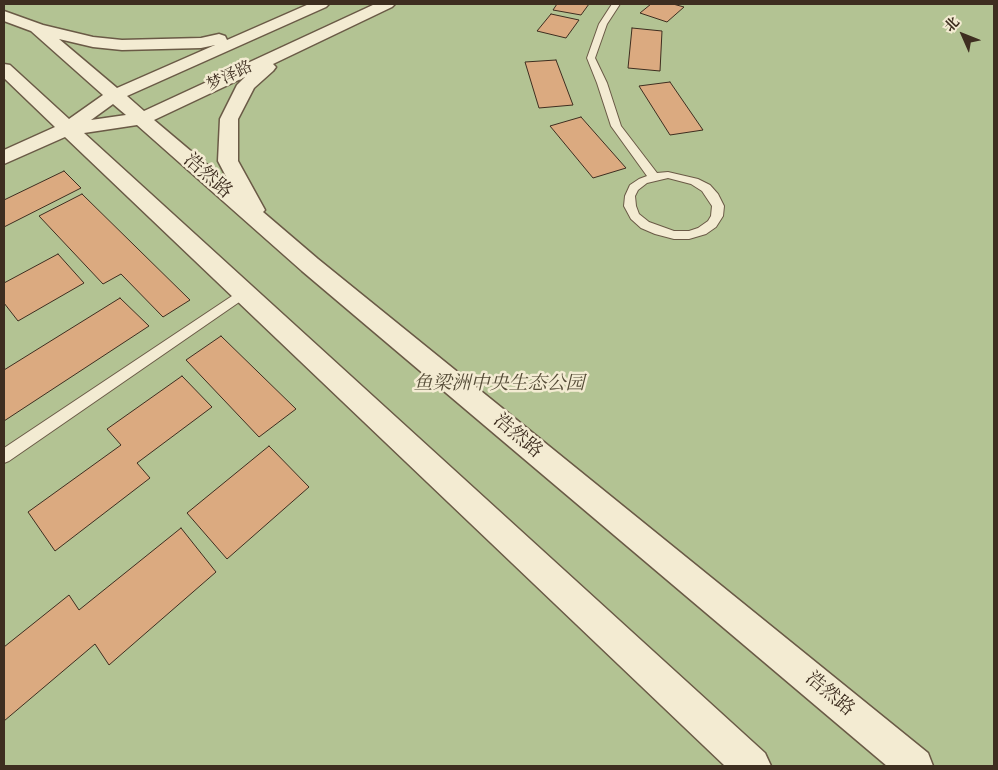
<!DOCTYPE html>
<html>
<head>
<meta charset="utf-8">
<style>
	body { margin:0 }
	#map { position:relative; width:998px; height:770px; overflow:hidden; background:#ece0ba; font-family:"IM FELL DW Pica","Noto Serif SC",serif }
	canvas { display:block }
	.frame { position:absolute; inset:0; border:5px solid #3e2e20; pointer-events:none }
	.north { position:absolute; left:938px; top:10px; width:50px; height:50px; -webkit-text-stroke:4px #f3ebd2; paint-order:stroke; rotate:314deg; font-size:14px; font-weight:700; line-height:20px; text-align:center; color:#3e2e20 }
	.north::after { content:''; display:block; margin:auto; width:18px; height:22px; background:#3e2e20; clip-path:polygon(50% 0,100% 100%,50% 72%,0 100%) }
</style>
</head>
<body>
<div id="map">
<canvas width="998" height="770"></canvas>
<div class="frame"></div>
<div class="north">北</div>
</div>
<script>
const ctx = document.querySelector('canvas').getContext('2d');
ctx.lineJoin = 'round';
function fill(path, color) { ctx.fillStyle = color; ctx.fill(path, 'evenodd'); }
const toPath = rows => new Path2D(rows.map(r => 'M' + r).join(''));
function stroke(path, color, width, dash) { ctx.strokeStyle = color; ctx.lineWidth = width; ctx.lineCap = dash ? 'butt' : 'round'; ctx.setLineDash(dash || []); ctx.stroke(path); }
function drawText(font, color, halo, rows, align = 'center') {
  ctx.font = font + ' "IM FELL DW Pica","Noto Serif SC",serif'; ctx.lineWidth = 5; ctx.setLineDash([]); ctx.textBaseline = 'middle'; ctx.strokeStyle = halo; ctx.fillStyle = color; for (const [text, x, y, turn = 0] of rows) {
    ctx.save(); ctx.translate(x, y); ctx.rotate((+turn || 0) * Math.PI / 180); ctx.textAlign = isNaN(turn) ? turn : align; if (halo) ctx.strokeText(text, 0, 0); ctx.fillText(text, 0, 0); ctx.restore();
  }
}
fill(toPath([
	[4,4,994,4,994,766,4,766]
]), '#b3c393');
const building = toPath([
	[557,4,589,4,581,15,553,10,557,4],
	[651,4,673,4,684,7,667,22,640,13,651,4],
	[551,14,579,20,566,38,537,31,551,14],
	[632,28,662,31,660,71,628,68,632,28],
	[556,60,573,105,539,108,525,62,556,60],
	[670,82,703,130,670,135,639,86,670,82],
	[581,117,626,168,593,178,550,126,581,117],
	[64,171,81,188,4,227,4,200,64,171],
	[82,194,190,300,163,317,121,274,103,284,39,216,82,194],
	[58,254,84,283,18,321,4,303,4,283,58,254],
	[120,298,149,326,4,421,4,370,120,298],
	[221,336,296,409,259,437,186,360,221,336],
	[182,376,212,407,137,463,150,478,55,551,28,512,121,445,107,429,182,376],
	[269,446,309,487,227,559,187,513,269,446],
	[181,528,216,572,109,665,95,644,4,721,4,647,69,595,79,610,181,528]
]);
fill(building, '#dbaa80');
stroke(building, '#3e2e20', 1);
const service = toPath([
	[612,4,620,4,607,24,595,58,607,83,621,126,657,173,668,172,698,179,710,185,718,194,724,206,723,216,716,227,706,234,689,239,674,239,655,234,641,228,631,219,624,206,625,196,630,185,639,179,647,176,611,126,597,83,587,58,599,24,612,4],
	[668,178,691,184,702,191,712,206,711,216,708,221,698,228,689,231,674,231,649,222,639,214,636,206,635,196,638,190,647,183,668,178],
	[244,288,248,290,250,293,248,296,9,461,4,463,4,448,244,288]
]);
const minor = toPath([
	[309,4,329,4,326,7,127,96,144,111,375,4,395,4,392,7,273,64,276,67,273,71,254,88,238,119,238,161,265,210,263,212,318,259,928,753,933,766,887,766,302,271,137,125,84,133,765,753,771,766,725,766,65,137,4,164,4,150,55,127,4,78,4,64,10,65,69,119,103,95,31,31,4,21,4,11,43,25,93,37,122,40,201,38,219,34,225,36,227,40,309,4],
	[59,39,93,47,122,50,201,48,215,45,117,88,59,39],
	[245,77,237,85,220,119,218,161,230,184,154,120,245,77],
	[113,104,126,115,91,120,113,104]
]);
stroke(service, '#6a5a46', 2);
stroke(minor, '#6a5a46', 3);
fill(service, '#f3ebd2');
fill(minor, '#f3ebd2');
drawText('16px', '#3e2e20', '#f3ebd2', [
	["梦泽路",230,77,-25]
]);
drawText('19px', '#3e2e20', '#f3ebd2', [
	["浩然路",207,177,41],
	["浩然路",517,437,40],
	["浩然路",829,695,40]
]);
drawText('italic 19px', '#554c37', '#f3ebd2', [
	["鱼梁洲中央生态公园",499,385]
]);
</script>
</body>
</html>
